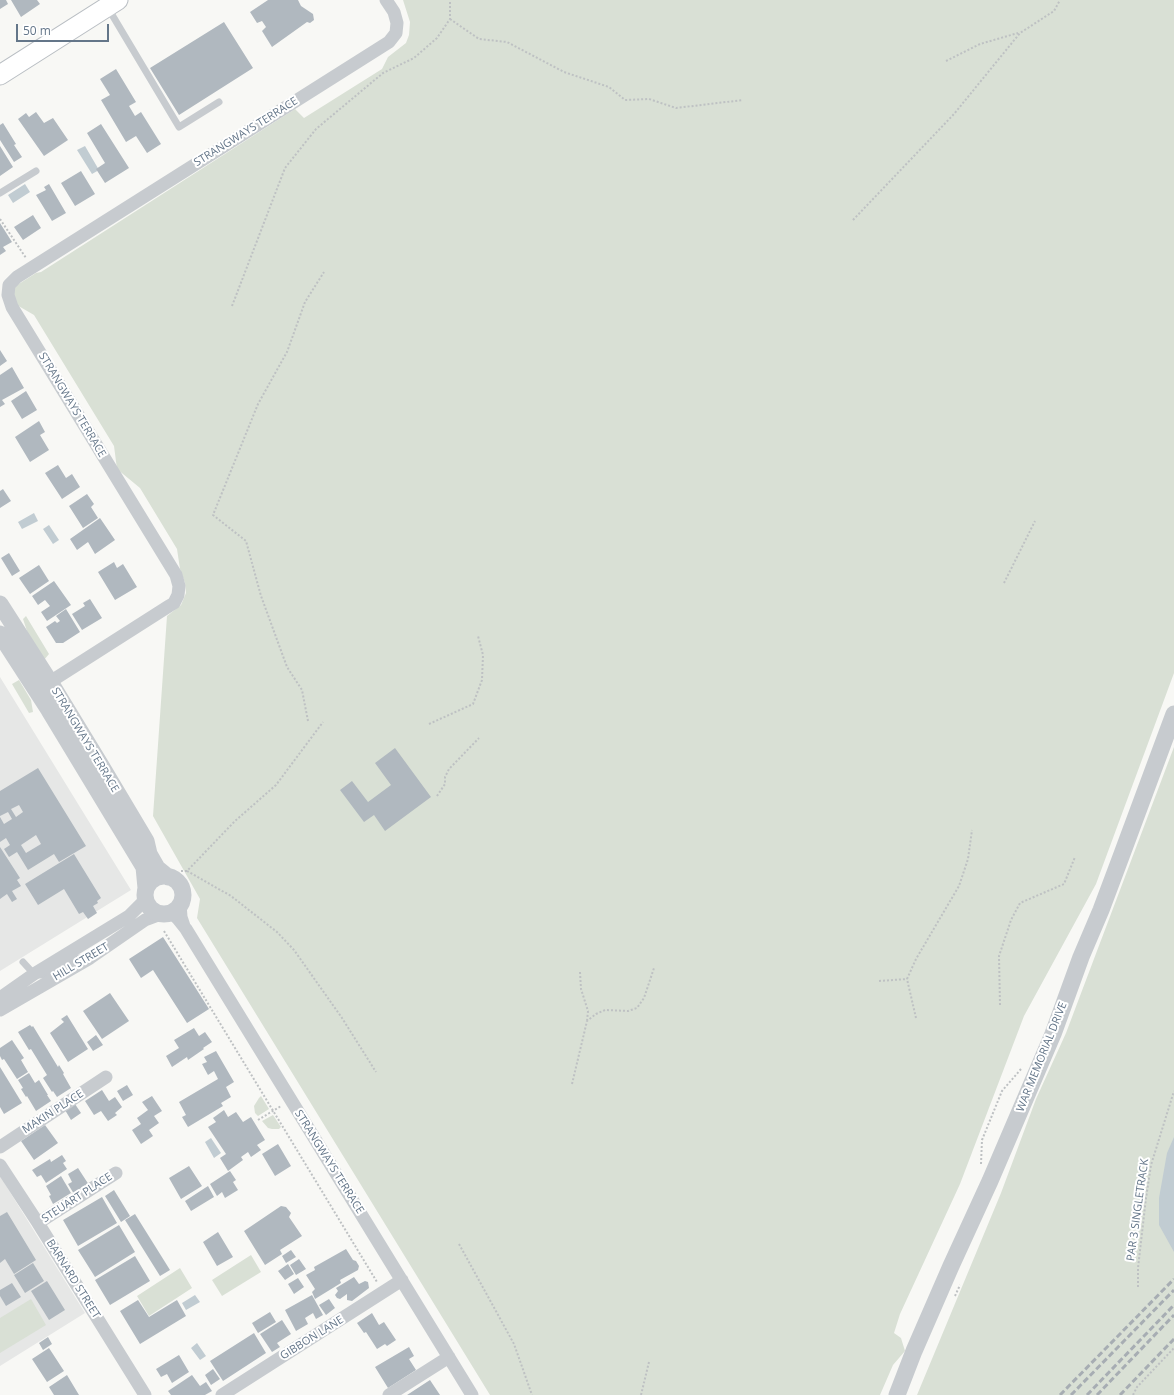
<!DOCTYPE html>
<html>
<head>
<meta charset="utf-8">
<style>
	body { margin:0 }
	#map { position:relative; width:1174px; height:1395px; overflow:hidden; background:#f8f8f5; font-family:"Open Sans",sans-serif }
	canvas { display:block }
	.scale { position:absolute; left:16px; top:24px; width:93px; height:18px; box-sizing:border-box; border:2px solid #647689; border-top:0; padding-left:5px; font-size:12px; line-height:14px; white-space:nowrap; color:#647689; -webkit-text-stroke:3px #fff; paint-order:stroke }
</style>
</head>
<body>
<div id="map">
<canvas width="1174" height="1395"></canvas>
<div class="scale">50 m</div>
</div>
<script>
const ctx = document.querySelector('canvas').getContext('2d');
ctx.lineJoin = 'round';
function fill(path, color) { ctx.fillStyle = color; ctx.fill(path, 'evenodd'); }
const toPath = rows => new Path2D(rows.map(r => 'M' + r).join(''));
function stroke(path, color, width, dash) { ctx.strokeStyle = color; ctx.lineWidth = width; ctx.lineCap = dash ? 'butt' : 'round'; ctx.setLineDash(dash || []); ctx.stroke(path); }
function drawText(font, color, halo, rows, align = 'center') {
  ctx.font = font + ' "Open Sans",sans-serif'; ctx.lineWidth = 4; ctx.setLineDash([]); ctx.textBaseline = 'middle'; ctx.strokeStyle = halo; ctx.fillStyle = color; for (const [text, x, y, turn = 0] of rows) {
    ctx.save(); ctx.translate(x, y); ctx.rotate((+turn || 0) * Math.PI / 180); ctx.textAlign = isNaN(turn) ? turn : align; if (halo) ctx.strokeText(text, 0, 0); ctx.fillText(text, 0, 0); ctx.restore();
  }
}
fill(toPath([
	[0,677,131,890,0,971],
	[0,1176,85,1313,0,1366]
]), '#e6e7e6');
fill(toPath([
	[403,0,1174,0,1174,673,1096,884,1024,1016,960,1184,900,1314,894,1333,901,1338,905,1351,893,1365,880,1395,490,1395,197,918,200,899,153,816,167,616,181,605,186,593,185,583,180,569,177,549,140,488,117,469,114,446,34,315,15,304,13,290,14,287,36,273,41,272,295,109,304,118,382,69,388,57,406,43,409,35,410,22],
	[26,616,49,654,44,660,28,634,23,619],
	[19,680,31,700,33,712,29,713,12,684],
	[1174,747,1174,1395,917,1395,1001,1193,1036,1099,1066,1033],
	[261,1096,269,1109,258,1116,255,1113,254,1106,259,1098],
	[273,1115,281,1127,279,1129,272,1129,268,1128,262,1121],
	[251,1255,261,1272,222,1296,212,1280],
	[180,1268,192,1288,149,1316,137,1296],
	[31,1299,46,1325,0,1353,0,1318]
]), '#d9e0d5');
fill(toPath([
	[85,146,99,170,92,174,77,150],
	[25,184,30,192,13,203,8,195],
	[34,513,38,521,22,529,18,522],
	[49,525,59,540,53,544,43,529],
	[1174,1137,1174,1252,1159,1225,1159,1198,1167,1153],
	[211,1138,221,1153,214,1158,205,1142],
	[195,1295,200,1302,186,1310,182,1303],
	[197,1343,206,1356,200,1360,191,1348]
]), '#c1ccd2');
fill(toPath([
	[0,0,6,0,8,4,0,9],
	[11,0,37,0,40,4,21,17],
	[268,0,298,0,301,6,313,14,314,20,310,23,307,22,272,47,262,31,266,27,262,21,257,23,250,12],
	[224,22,253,68,179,115,150,68],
	[116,69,136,102,129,106,135,116,141,112,161,144,147,153,136,136,126,142,101,100,110,95,100,79],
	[36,112,44,123,53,118,68,140,44,156,18,119,26,113,29,117],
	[3,123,16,144,14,145,22,157,14,162,0,140,0,125],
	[101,124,129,168,105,183,96,169,105,163,87,133],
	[0,146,13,167,0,176],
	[81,171,95,194,75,206,61,183],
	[49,184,66,213,52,221,36,195,46,190,44,187],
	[33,215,41,228,23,240,14,227],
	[0,223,12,242,3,247,6,251,0,255],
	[0,350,7,361,0,366],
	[12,367,24,388,2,400,5,404,0,407,0,375],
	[26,391,37,410,22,419,11,401],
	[39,421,45,432,40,435,49,450,30,462,15,437],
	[58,465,66,478,72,474,80,487,62,499,45,473],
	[3,489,11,501,0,508,0,491],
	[87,494,94,504,91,507,98,518,83,528,69,506],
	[100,518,115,540,95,554,88,542,77,550,70,539],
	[9,553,20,571,12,576,1,558],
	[114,562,117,568,123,564,137,587,115,600,98,572],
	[39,565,49,581,30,594,19,578],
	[54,581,71,605,47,621,41,612,50,606,45,600,38,605,32,596],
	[90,599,102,618,82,630,72,614,85,606,83,603],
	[66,609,80,632,63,643,56,643,46,627,55,621,57,623,60,621,56,616],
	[395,748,431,797,385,831,374,815,364,822,340,790,352,781,368,802,391,785,375,763],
	[38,768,86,846,59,862,54,854,28,870,17,852,9,857,4,849,10,845,6,838,0,842,0,817,4,824,12,819,8,812,0,816,0,791],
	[19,805,23,812,16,817,11,809],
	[36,835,41,844,26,853,21,845],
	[0,847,20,878,17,880,21,886,12,891,17,899,12,902,7,894,0,899],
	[74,854,101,898,97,901,98,903,93,906,97,913,88,919,83,912,79,914,64,889,38,905,25,884],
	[163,937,209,1009,187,1023,153,970,141,978,129,959],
	[110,993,129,1021,102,1039,83,1011],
	[67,1015,88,1049,68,1062,50,1033,64,1022,61,1019],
	[30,1025,32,1027,33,1026,58,1067,59,1065,64,1073,63,1074,71,1088,57,1097,53,1091,52,1092,43,1078,47,1075,31,1049,29,1050,18,1032],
	[194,1028,199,1036,205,1032,212,1042,203,1048,204,1049,188,1060,187,1057,172,1067,166,1056,179,1048,174,1040],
	[96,1035,103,1045,93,1051,87,1042],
	[12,1040,24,1058,21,1060,28,1072,17,1079,4,1059,2,1060,0,1056,0,1048],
	[216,1051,234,1082,226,1087,231,1097,221,1103,223,1106,188,1127,182,1117,186,1115,179,1102,218,1079,214,1071,208,1075,202,1064,207,1062,204,1057],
	[0,1067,22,1103,4,1114,0,1107],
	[29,1073,35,1083,39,1080,48,1095,47,1095,51,1101,36,1111,27,1096,26,1097,21,1089,23,1088,18,1080],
	[127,1085,133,1095,123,1101,117,1091],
	[102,1090,109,1101,115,1097,122,1107,115,1113,117,1115,108,1121,101,1111,94,1115,85,1101],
	[152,1096,162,1111,154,1116,159,1123,149,1130,153,1136,141,1144,132,1130,141,1124,137,1118,148,1110,142,1102],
	[75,1104,81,1113,71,1120,65,1110],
	[224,1110,228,1117,236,1112,243,1122,251,1117,265,1140,257,1145,261,1150,251,1157,248,1152,241,1157,243,1160,228,1171,220,1158,226,1154,208,1127,216,1122,213,1118],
	[45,1125,58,1143,34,1160,21,1141],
	[278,1144,291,1166,275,1176,262,1154],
	[62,1155,66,1161,63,1163,67,1169,46,1183,41,1175,37,1177,32,1170,50,1159,51,1162],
	[189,1166,202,1186,181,1199,169,1178],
	[78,1168,89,1185,74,1194,68,1184,72,1182,68,1174],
	[230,1171,236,1180,233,1182,238,1190,225,1198,222,1192,217,1196,210,1184],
	[61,1176,71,1193,53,1204,49,1196,51,1195,46,1186],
	[208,1186,214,1197,191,1211,185,1201],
	[114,1190,130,1216,121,1222,105,1196],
	[102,1197,117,1223,78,1246,63,1220],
	[281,1206,286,1207,291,1213,289,1217,302,1236,280,1250,282,1254,265,1265,244,1231],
	[7,1212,36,1260,14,1274,5,1259,0,1263,0,1216],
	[135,1214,170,1270,160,1276,125,1220],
	[119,1225,135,1252,95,1277,78,1250],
	[218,1232,233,1257,217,1266,203,1242],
	[346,1249,353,1260,356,1261,359,1266,358,1270,340,1280,341,1283,315,1299,312,1292,315,1289,306,1275,315,1270,314,1267],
	[291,1250,296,1257,286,1263,282,1256],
	[135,1256,150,1281,110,1305,95,1280],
	[299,1259,306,1269,296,1275,290,1265],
	[33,1263,44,1281,25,1293,14,1275],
	[288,1264,294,1274,285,1280,278,1271],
	[354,1277,359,1284,365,1281,368,1282,369,1288,352,1301,347,1300,347,1294,340,1299,337,1298,335,1295,338,1291,336,1288],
	[298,1278,304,1287,294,1294,288,1284],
	[47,1281,65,1310,49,1320,31,1291],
	[12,1283,21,1297,6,1306,0,1296,0,1290],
	[312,1295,323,1315,316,1319,313,1313,305,1318,308,1324,296,1331,285,1310],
	[329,1299,335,1308,326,1315,319,1305],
	[138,1300,149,1317,177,1300,186,1316,140,1344,120,1311],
	[270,1312,276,1322,258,1333,252,1323],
	[372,1313,379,1325,384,1322,396,1340,387,1346,385,1344,377,1349,366,1332,364,1333,357,1323],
	[282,1320,291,1334,277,1343,280,1347,272,1352,260,1334],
	[254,1333,266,1353,223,1381,210,1361],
	[48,1337,52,1344,43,1350,39,1343],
	[409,1347,414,1356,409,1359,416,1370,388,1388,375,1367],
	[49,1348,64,1371,47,1382,32,1359],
	[179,1355,189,1372,172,1383,167,1374,161,1377,156,1369],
	[213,1369,220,1379,211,1385,205,1375],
	[67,1375,79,1395,54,1395,49,1387],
	[192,1375,200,1386,206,1382,212,1391,205,1395,171,1395,168,1391],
	[430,1380,440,1395,407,1395]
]), '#b0b8bf');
const secondary = toPath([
	[0,75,118,0]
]);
stroke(secondary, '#b9bec3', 21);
stroke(toPath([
	[450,19,479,39,507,42,564,72,609,87,625,100,649,99,676,108,743,100],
	[946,61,980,44,1018,33],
	[0,219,26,258],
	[853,220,954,114,1020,33,1054,11,1060,0],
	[232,306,285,168,316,129,383,73,414,58,437,38,450,19,450,0],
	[1004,583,1035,521],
	[308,721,302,690,287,667,261,596,246,541,213,515,258,404,287,352,305,302,324,272],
	[429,724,473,704,482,680,483,655,478,636],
	[437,796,445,784,445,777,449,769,479,738],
	[181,871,187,871,235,821,276,785,323,722],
	[187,871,231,896,277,932,294,950,342,1018,376,1072],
	[164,931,377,1282],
	[580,972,581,989,588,1011,587,1021],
	[879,981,907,979],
	[1000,1005,999,956,1011,920,1020,903,1064,884,1075,857],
	[916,1018,907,979,916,959,959,886,968,859,972,830],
	[572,1084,587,1021,596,1014,605,1010,628,1011,637,1008,644,998,654,968],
	[258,1120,281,1106],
	[981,1164,982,1140,1002,1091,1021,1069],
	[459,1244,514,1344,532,1395],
	[1138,1287,1138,1268,1146,1198,1151,1165,1174,1091],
	[955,1296,960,1285],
	[641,1395,649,1362],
	[1133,1395,1137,1387,1174,1348]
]), '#bec1c3', 2, [2, 2]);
stroke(toPath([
	[108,8,179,127,219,102],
	[0,193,36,171],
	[23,962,34,974,41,975,50,974,76,958,85,958]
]), '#c7cbcf', 7);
stroke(toPath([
	[42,687,169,606,174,603,178,595,179,586,176,575,12,307,8,295,9,285,17,277,389,42,396,33,397,23,394,12,386,0],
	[180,904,181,917,184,926],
	[168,913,173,914,178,919,186,929,472,1395],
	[0,998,34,974,129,916,143,902,145,895],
	[0,1010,90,958,145,920,161,914],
	[0,1147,106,1077],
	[0,1165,38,1223,145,1395],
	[38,1223,116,1173],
	[222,1395,402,1280],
	[389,1395,449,1357]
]), '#c7cbcf', 13);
stroke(toPath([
	[0,604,50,682,100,764,146,841,149,854,157,868,168,877],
	[0,634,49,710,144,867,146,888],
	'145 895a19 19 0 1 1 38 0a19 19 0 1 1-38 0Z',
	[897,1395,914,1351,951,1266,990,1181,1053,1034,1081,957,1101,910,1122,854,1174,714]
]), '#c7cbcf', 17);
stroke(secondary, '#fff', 19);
stroke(toPath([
	[1060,1395,1174,1279],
	[1071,1395,1174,1290],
	[1087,1395,1174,1305],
	[1097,1395,1174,1315],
	[1120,1395,1174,1339]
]), '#a7adb3', 3, [6, 3]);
drawText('11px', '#647689', '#fff', [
	["STRANGWAYS TERRACE",246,132,-32],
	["STRANGWAYS TERRACE",72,405,59],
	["STRANGWAYS TERRACE",85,740,59],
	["HILL STREET",81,962,-31],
	["WAR MEMORIAL DRIVE",1042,1057,-68],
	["MAKIN PLACE",53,1112,-33],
	["STRANGWAYS TERRACE",329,1162,58],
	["STEUART PLACE",77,1198,-33],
	["PAR 3 SINGLETRACK",1138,1210,-82],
	["BARNARD STREET",73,1279,58],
	["GIBBON LANE",312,1338,-32]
]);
</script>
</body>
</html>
